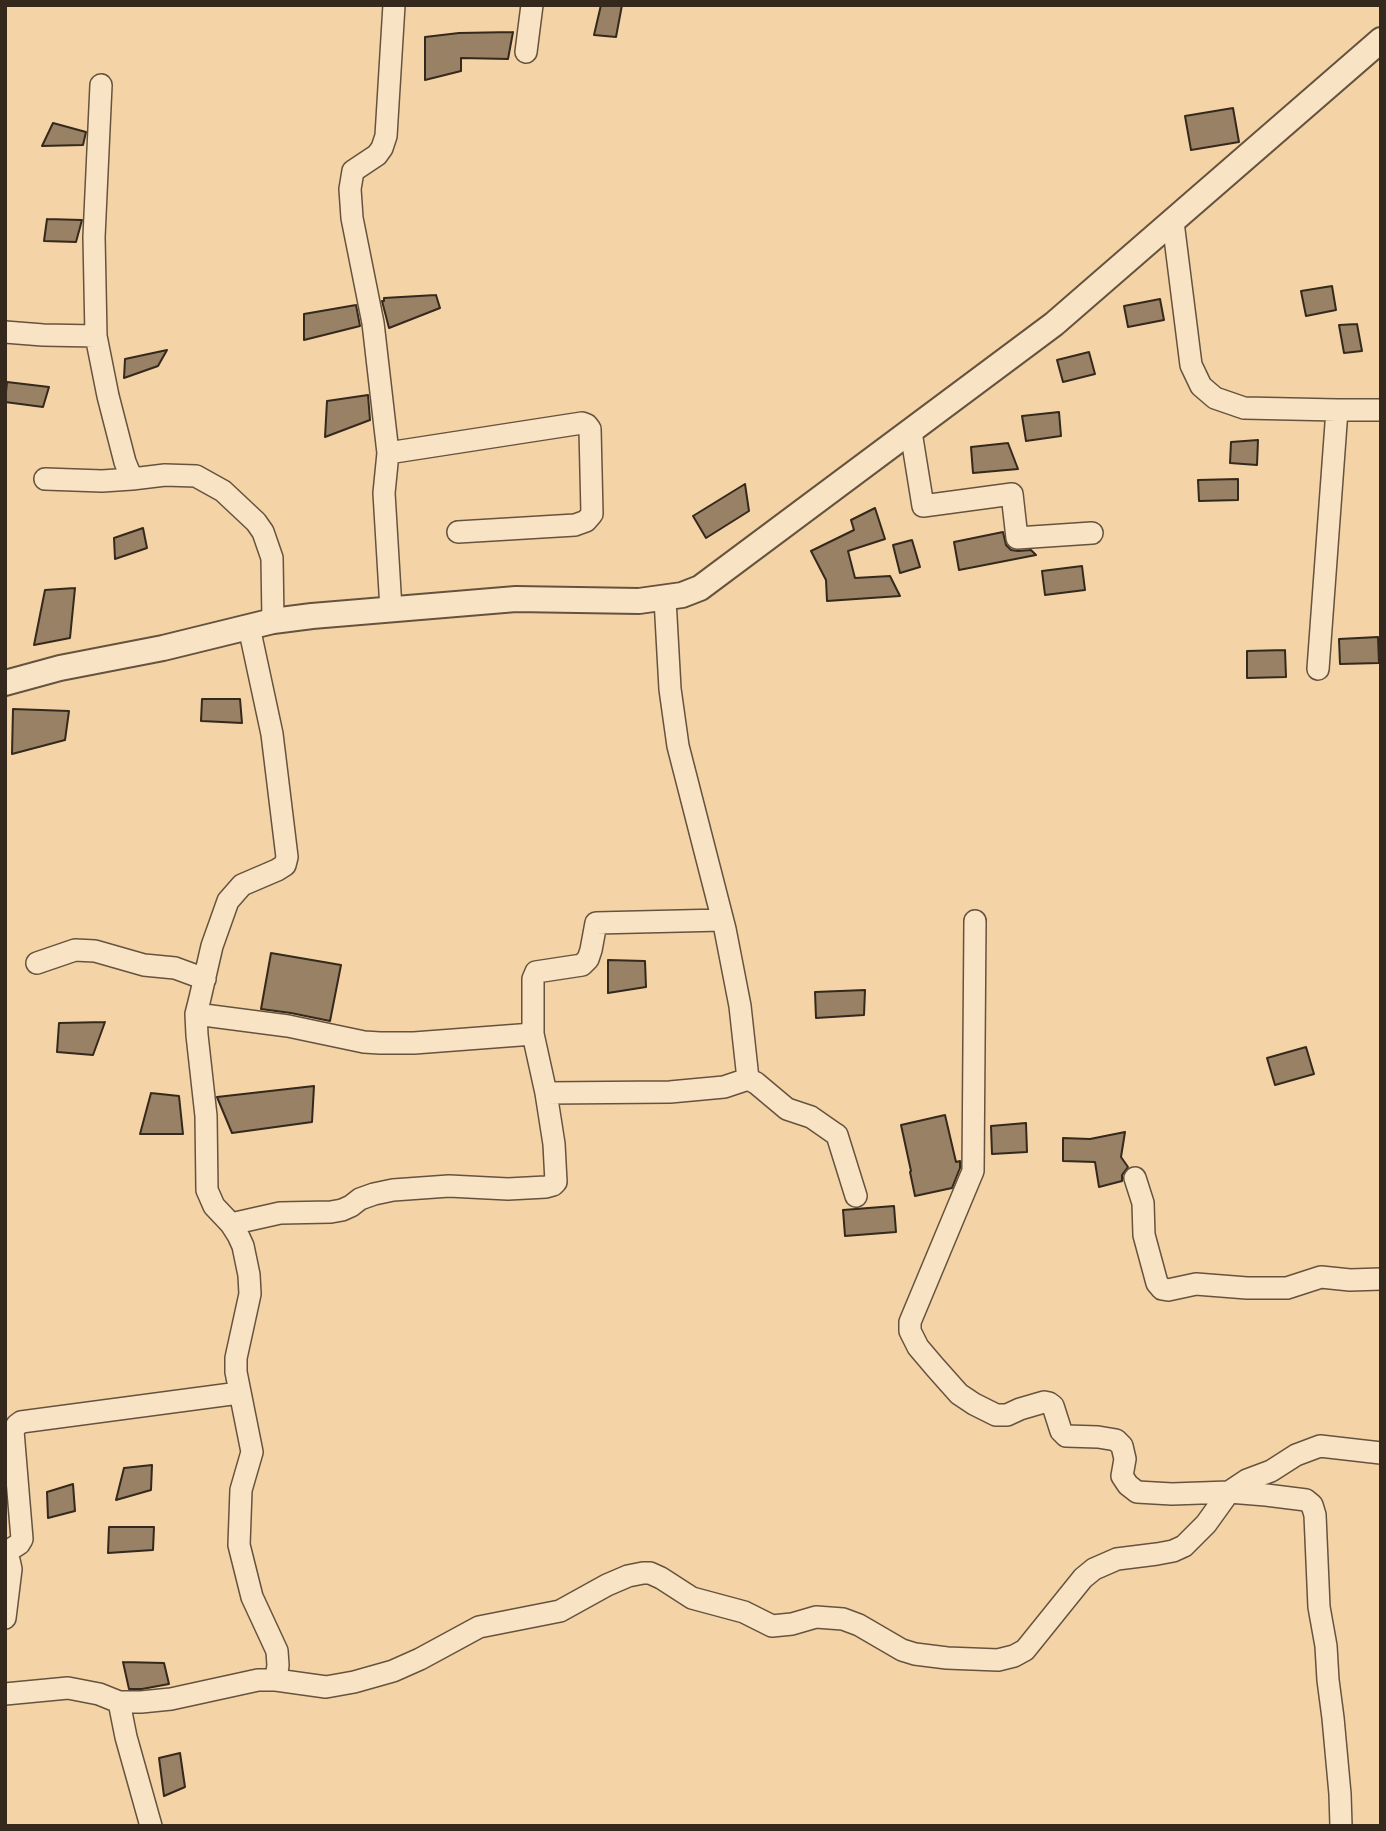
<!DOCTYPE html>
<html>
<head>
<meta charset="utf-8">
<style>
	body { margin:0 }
	#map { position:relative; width:1386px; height:1831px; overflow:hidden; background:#f4d4a6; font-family:"IM FELL Double Pica",serif }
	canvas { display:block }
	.frame { position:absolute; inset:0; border:7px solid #35281c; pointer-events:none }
</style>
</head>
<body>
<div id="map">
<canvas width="1386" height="1831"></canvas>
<div class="frame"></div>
</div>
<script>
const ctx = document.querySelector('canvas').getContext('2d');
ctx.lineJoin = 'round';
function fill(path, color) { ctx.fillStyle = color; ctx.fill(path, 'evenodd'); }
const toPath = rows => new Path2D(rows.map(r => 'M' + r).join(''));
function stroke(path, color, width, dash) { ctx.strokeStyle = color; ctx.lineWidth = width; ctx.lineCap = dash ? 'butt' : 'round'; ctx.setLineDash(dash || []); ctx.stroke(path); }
const building = toPath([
	[601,5,622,5,616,37,594,35,601,5],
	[513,32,508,59,461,58,461,71,425,80,425,37,459,33,513,32],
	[1233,108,1239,142,1191,150,1185,116,1233,108],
	[53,123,86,132,83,145,42,146,53,123],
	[47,219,82,220,76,242,44,241,47,219],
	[1332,286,1336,310,1306,316,1301,291,1332,286],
	[436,295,440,308,389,328,382,301,384,301,384,298,436,295],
	[1160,299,1164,320,1128,327,1124,306,1160,299],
	[356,305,360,326,304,340,304,314,356,305],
	[1357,324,1362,351,1344,353,1339,325,1357,324],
	[167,350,158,366,124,378,125,359,167,350],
	[1089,352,1095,374,1063,382,1057,360,1089,352],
	[7,382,49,387,43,407,5,402,7,382],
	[368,395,370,420,325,437,327,401,368,395],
	[1059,412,1061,436,1026,441,1022,416,1059,412],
	[1258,440,1257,465,1230,463,1231,442,1258,440],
	[1008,443,1018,469,973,473,971,447,1008,443],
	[1238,479,1238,500,1199,501,1198,480,1238,479],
	[745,484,749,511,706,538,693,516,745,484],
	[875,508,885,539,848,551,855,578,890,576,900,596,827,601,826,580,811,551,854,530,851,520,875,508],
	[143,528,147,548,115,559,114,538,143,528],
	[1003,532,1006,545,1011,550,1018,551,1031,550,1036,555,959,570,954,542,1003,532],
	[912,540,920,567,900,573,893,545,912,540],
	[1082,566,1085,590,1045,595,1042,571,1082,566],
	[75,588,70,638,34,645,45,590,75,588],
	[1378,637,1379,663,1340,664,1339,639,1378,637],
	[1285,650,1286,677,1247,678,1247,651,1285,650],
	[202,699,240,699,242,723,201,721,202,699],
	[13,709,69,711,65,740,12,754,13,709],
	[271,953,341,965,330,1021,291,1013,261,1009,271,953],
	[608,960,645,961,646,987,608,993,608,960],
	[865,990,864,1015,816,1018,815,992,865,990],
	[105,1022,93,1055,57,1052,59,1023,105,1022],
	[1306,1047,1314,1074,1275,1085,1267,1058,1306,1047],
	[314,1086,312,1122,232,1133,217,1097,314,1086],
	[151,1093,179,1096,183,1134,140,1134,151,1093],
	[945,1115,956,1162,960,1161,960,1168,952,1188,915,1196,910,1172,911,1171,901,1125,945,1115],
	[1026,1123,1027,1152,992,1154,991,1126,1026,1123],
	[1125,1132,1121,1157,1128,1167,1122,1175,1122,1181,1099,1187,1095,1162,1063,1161,1063,1138,1090,1139,1125,1132],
	[894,1206,896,1232,845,1236,843,1210,894,1206],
	[152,1465,151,1490,116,1500,124,1468,152,1465],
	[73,1484,75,1511,48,1518,47,1492,73,1484],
	[109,1527,154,1527,153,1550,108,1553,109,1527],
	[123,1662,164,1663,169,1684,142,1689,129,1689,123,1662],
	[180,1753,185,1787,164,1796,159,1758,180,1753]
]);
fill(building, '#988164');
stroke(building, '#35281c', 2);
const minor = toPath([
	[526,52,532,5],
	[101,85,94,237,96,336,108,396,125,462,132,479,165,475,196,476,223,491,256,522,263,532,272,558,273,621],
	[1173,222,1191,365,1201,386,1215,398,1244,408,1337,410,1381,410],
	[5,332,43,335,96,336],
	[911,432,923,506,1012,494,1017,538,1092,533],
	[388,453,582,423,587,425,590,429,592,514,586,521,575,525,458,532],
	[45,479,102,481,132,479],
	[391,609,384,493,388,453,373,323,352,218,350,189,353,171,377,155,382,148,386,136,394,5],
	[249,627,272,734,287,857,285,865,277,870,242,885,228,901,212,946,200,998,196,1014,197,1035,206,1116,207,1190,214,1206,231,1224,238,1235,243,1246,249,1275,250,1294,236,1358,236,1372,252,1452,241,1490,239,1545,252,1597,277,1651,278,1665,276,1680],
	[1318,669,1337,410],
	[975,921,973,1171,910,1322,910,1331,918,1347,935,1367,959,1394,974,1404,996,1415,1007,1415,1020,1409,1044,1402,1049,1403,1053,1406,1061,1431,1066,1436,1098,1437,1116,1440,1122,1446,1125,1459,1122,1476,1128,1485,1137,1492,1172,1494,1229,1492,1266,1495,1306,1500,1312,1505,1315,1515,1319,1607,1326,1646,1328,1680,1333,1718,1340,1794,1341,1826],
	[37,963,75,950,95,951,144,965,175,968,205,979],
	[196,1014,288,1026,364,1042,380,1043,414,1043,533,1034],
	[748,1079,756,1083,787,1109,811,1117,834,1133,837,1135,856,1196],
	[546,1093,670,1092,724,1087,748,1079,740,1006,725,929,678,746,670,689,665,599],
	[1135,1178,1143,1203,1144,1235,1157,1283,1162,1289,1168,1290,1196,1284,1247,1288,1287,1288,1321,1277,1350,1280,1381,1279],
	[231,1224,280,1213,331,1212,342,1210,351,1206,360,1199,374,1194,393,1190,449,1186,508,1189,546,1187,553,1185,556,1182,554,1144,546,1093,533,1034,533,979,536,972,582,965,588,959,591,950,596,923,722,920],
	[5,1553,19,1544,22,1539,13,1431,17,1425,21,1422,239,1393],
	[5,1556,9,1560,11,1569,5,1618],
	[5,1694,68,1688,99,1694,119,1702,141,1702,171,1699,258,1680,276,1680,326,1687,354,1682,393,1671,420,1659,479,1627,560,1611,607,1585,628,1576,643,1573,650,1573,661,1578,692,1598,744,1612,772,1626,792,1624,816,1617,843,1619,859,1625,902,1650,915,1654,947,1658,998,1660,1014,1656,1025,1650,1083,1578,1094,1569,1117,1559,1157,1554,1173,1551,1184,1546,1206,1524,1229,1492,1247,1480,1271,1471,1296,1455,1320,1446,1381,1453],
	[119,1702,126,1737,151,1826]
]);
const tertiary = toPath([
	[5,683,60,668,163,648,273,621,312,616,516,599,639,601,682,595,700,588,1054,324,1381,40]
]);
stroke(minor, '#65533e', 24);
stroke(tertiary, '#65533e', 28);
stroke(minor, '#f8e3c5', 21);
stroke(tertiary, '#f8e3c5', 24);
</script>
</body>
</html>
